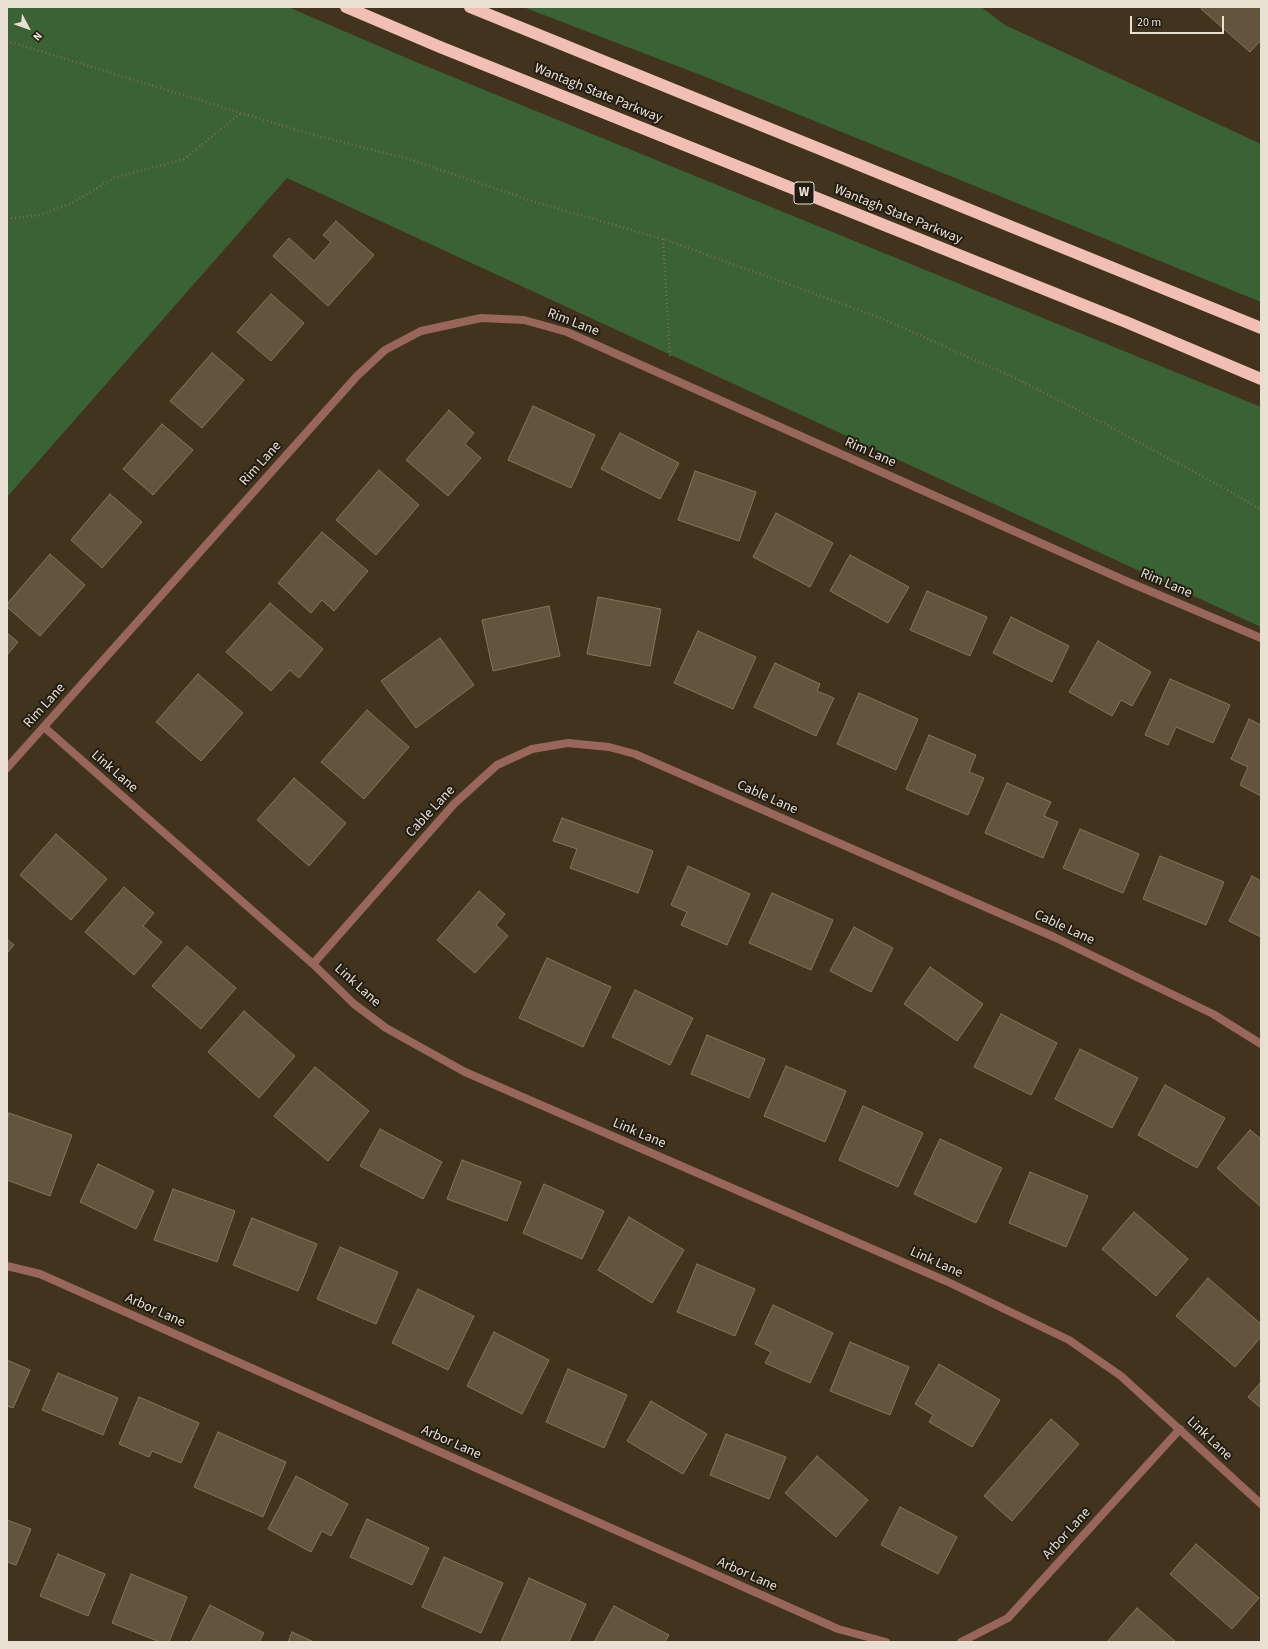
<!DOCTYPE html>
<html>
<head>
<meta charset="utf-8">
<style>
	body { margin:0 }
	#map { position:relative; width:1268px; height:1649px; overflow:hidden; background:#41331d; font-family:"Source Sans 3",sans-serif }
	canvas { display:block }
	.frame { position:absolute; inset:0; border:8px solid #e9e0d3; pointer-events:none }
	.north { position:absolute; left:8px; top:8px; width:40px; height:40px; -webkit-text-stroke:3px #221c12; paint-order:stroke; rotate:131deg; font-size:11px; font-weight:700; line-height:16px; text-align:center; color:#e9e0d3 }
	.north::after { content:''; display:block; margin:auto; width:14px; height:18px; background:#e9e0d3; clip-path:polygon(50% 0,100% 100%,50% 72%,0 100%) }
	.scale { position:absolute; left:1130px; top:16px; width:94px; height:18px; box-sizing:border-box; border:2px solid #e9e0d3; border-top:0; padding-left:5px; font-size:12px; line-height:14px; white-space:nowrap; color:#e9e0d3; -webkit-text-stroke:3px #221c12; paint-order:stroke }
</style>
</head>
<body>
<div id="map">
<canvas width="1268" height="1649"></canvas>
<div class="frame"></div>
<div class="north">N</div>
<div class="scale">20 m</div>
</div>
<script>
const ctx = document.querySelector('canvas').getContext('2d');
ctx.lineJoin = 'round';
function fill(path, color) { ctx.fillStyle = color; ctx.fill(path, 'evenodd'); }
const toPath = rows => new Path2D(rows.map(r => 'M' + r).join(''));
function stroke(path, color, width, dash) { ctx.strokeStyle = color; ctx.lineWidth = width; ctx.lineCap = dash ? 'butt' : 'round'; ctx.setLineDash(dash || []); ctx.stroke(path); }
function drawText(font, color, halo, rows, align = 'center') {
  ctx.font = font + ' "Source Sans 3",sans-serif'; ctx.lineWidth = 4; ctx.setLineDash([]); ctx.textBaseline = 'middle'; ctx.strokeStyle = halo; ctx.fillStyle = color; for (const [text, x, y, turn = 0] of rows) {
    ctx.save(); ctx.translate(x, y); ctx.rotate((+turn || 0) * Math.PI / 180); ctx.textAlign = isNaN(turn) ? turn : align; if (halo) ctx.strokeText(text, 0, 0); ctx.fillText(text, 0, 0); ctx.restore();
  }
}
fill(toPath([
	[7,7,288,7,416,62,1261,407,1261,627,287,178,7,497],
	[523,7,981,7,1005,25,1261,144,1261,302,706,77]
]), '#3b6235');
const building = toPath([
	[1203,7,1261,7,1261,40,1250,52,1201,9,1203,7],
	[336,221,374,255,328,306,273,256,289,238,314,261,331,242,323,235,336,221],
	[271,294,304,323,271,361,237,332,271,294],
	[212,353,244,380,202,428,170,401,212,353],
	[533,406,595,435,571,488,508,460,533,406],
	[449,410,474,433,465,444,481,458,448,496,406,460,449,410],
	[162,424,193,450,153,495,123,469,162,424],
	[620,433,679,463,660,499,601,469,620,433],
	[379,470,419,505,376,555,336,520,379,470],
	[695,471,756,492,739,541,678,520,695,471],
	[110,494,142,522,102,568,71,540,110,494],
	[776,513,833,543,810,587,753,557,776,513],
	[322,532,368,571,334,611,322,600,311,613,278,583,322,532],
	[50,554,85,585,40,636,7,607,7,604,50,554],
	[850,555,909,587,888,623,830,591,850,555],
	[927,591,987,617,970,656,910,630,927,591],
	[598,597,661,609,650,666,587,654,598,597],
	[270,603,323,649,299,678,290,670,271,691,226,652,270,603],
	[549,606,560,656,493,671,482,620,549,606],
	[1011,617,1069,646,1052,682,993,653,1011,617],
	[698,631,756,657,733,709,674,683,698,631],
	[7,633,18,642,7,655,7,633],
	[440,638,474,685,416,728,381,681,440,638],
	[1098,641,1151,672,1132,706,1121,700,1112,716,1069,692,1098,641],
	[775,663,820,684,817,691,834,698,816,736,754,707,775,663],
	[198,674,243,713,201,761,156,722,198,674],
	[1170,679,1230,705,1213,743,1176,727,1168,745,1145,735,1170,679],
	[859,693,918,719,896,770,837,744,859,693],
	[367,710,409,747,364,799,321,762,367,710],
	[1249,719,1261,725,1261,796,1240,785,1248,767,1231,759,1249,719],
	[929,735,976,755,969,772,984,778,968,815,906,789,929,735],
	[294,778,346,823,309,866,257,820,294,778],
	[1007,783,1051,802,1044,816,1058,822,1043,858,985,833,1007,783],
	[562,818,653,851,638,893,570,868,577,849,553,841,562,818],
	[1080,829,1139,854,1123,893,1063,868,1080,829],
	[56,834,107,879,71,920,20,875,56,834],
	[1160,856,1224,882,1206,925,1143,899,1160,856],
	[688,866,750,894,727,945,681,925,687,912,671,905,688,866],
	[1252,876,1261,881,1261,937,1229,921,1252,876],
	[124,887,154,913,143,926,162,942,134,975,85,932,124,887],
	[479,891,505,914,496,925,508,936,475,973,437,940,479,891],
	[772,893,833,920,811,970,749,943,772,893],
	[854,927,893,948,871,992,830,971,854,927],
	[7,939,14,945,7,953,7,939],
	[187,946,236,988,201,1029,152,986,187,946],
	[547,958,611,987,583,1047,519,1018,547,958],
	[930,967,983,1004,957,1041,904,1004,930,967],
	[635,990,693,1018,670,1065,612,1037,635,990],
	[244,1011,295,1056,259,1098,208,1052,244,1011],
	[1001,1014,1057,1043,1031,1095,974,1067,1001,1014],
	[707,1035,765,1059,749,1098,691,1074,707,1035],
	[1080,1049,1138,1078,1112,1128,1055,1099,1080,1049],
	[786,1066,846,1091,825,1142,764,1116,786,1066],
	[315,1067,369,1111,328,1161,274,1116,315,1067],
	[1165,1085,1225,1118,1197,1168,1138,1135,1165,1085],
	[863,1106,923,1133,898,1187,839,1160,863,1106],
	[9,1113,72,1135,50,1196,7,1180,7,1119,9,1113],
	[380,1129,442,1162,423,1199,360,1166,380,1129],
	[1250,1130,1261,1139,1261,1207,1217,1168,1250,1130],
	[940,1139,1002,1168,976,1223,914,1194,940,1139],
	[462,1160,521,1182,507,1221,447,1199,462,1160],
	[98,1164,154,1191,136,1229,80,1202,98,1164],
	[1030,1172,1088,1196,1066,1247,1009,1223,1030,1172],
	[544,1184,604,1211,582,1259,523,1233,544,1184],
	[173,1189,235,1211,217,1262,154,1240,173,1189],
	[1134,1212,1188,1259,1156,1296,1102,1249,1134,1212],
	[629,1217,684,1250,652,1303,598,1270,629,1217],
	[252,1218,317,1244,298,1291,233,1265,252,1218],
	[340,1247,398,1272,376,1324,317,1299,340,1247],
	[697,1264,755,1289,735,1336,677,1312,697,1264],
	[1208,1278,1261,1324,1261,1337,1235,1367,1176,1316,1208,1278],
	[418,1289,474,1316,448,1370,392,1343,418,1289],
	[773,1305,833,1333,810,1383,765,1363,771,1352,755,1344,773,1305],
	[494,1332,549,1360,522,1414,467,1386,494,1332],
	[850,1342,909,1367,890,1415,830,1391,850,1342],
	[7,1360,30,1370,13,1408,7,1406,7,1360],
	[939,1364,1000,1400,972,1447,929,1422,933,1415,915,1404,939,1364],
	[568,1369,627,1395,604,1448,546,1422,568,1369],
	[58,1373,118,1398,103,1435,42,1410,58,1373],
	[1261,1382,1261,1408,1248,1397,1261,1382],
	[139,1397,199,1423,181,1463,152,1451,149,1457,119,1444,139,1397],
	[651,1401,707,1434,683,1474,627,1441,651,1401],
	[1051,1419,1079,1444,1012,1521,984,1496,1051,1419],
	[218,1432,286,1462,263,1517,194,1487,218,1432],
	[726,1434,786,1457,769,1499,710,1475,726,1434],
	[817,1456,868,1500,836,1537,785,1493,817,1456],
	[296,1476,348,1504,331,1536,322,1531,311,1552,268,1529,296,1476],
	[900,1507,957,1537,938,1574,881,1545,900,1507],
	[367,1519,429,1548,412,1585,350,1557,367,1519],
	[7,1520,31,1529,16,1565,7,1562,7,1520],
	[1196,1544,1259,1598,1232,1629,1170,1574,1196,1544],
	[58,1554,105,1574,88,1616,40,1596,58,1554],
	[444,1557,503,1583,481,1633,422,1607,444,1557],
	[131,1574,187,1597,169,1642,160,1642,112,1623,131,1574],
	[529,1578,586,1604,569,1642,501,1642,529,1578],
	[210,1605,264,1633,259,1642,191,1642,210,1605],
	[614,1606,669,1635,665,1642,594,1642,614,1606],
	[1137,1608,1176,1642,1107,1642,1137,1608],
	[292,1632,314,1642,288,1642,292,1632]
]);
fill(building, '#63543d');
stroke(building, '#86755e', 1);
stroke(toPath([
	[7,41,310,134,405,158,535,202,663,239,791,285,883,319,1013,377,1101,422,1233,493,1261,510],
	[7,219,40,215,72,203,114,178,184,159,241,113],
	[663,239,670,356]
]), '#786c59', 2.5, [1, 3]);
stroke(toPath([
	[44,727,313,964,354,1004,386,1028,465,1072,946,1281,1069,1340,1121,1376,1261,1504],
	[7,768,357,376,385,350,421,331,481,318,524,320,567,332,1126,581,1261,638],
	[313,964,454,804,497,765,532,749,568,743,609,747,635,754,1054,937,1213,1014,1261,1044],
	[7,1266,40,1274,838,1629,886,1642],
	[961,1642,1008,1618,1180,1429]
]), '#99665b', 8);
stroke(toPath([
	[346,7,440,47,1126,322,1261,379],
	[470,7,1261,328]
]), '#f1bfb3', 12);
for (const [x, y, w] of [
	[804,193,20]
]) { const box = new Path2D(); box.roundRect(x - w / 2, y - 11, w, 22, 3); ctx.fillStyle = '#221c12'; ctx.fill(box); stroke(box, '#e9e0d3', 1); }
drawText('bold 13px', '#e9e0d3', null, [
	["W",804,193]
]);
drawText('14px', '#e9e0d3', '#221c12', [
	["Wantagh State Parkway",598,94,22],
	["Wantagh State Parkway",898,215,22],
	["Rim Lane",573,323,21],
	["Rim Lane",870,453,24],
	["Rim Lane",261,464,-48],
	["Rim Lane",1166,584,23],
	["Rim Lane",45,706,-48],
	["Link Lane",114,772,41],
	["Cable Lane",767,798,24],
	["Cable Lane",431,812,-47],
	["Cable Lane",1064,928,25],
	["Link Lane",357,986,42],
	["Link Lane",639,1134,23],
	["Link Lane",936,1263,24],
	["Arbor Lane",155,1311,24],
	["Link Lane",1209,1439,43],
	["Arbor Lane",451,1443,24],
	["Arbor Lane",1067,1534,-48],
	["Arbor Lane",747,1575,24]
]);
</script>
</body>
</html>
